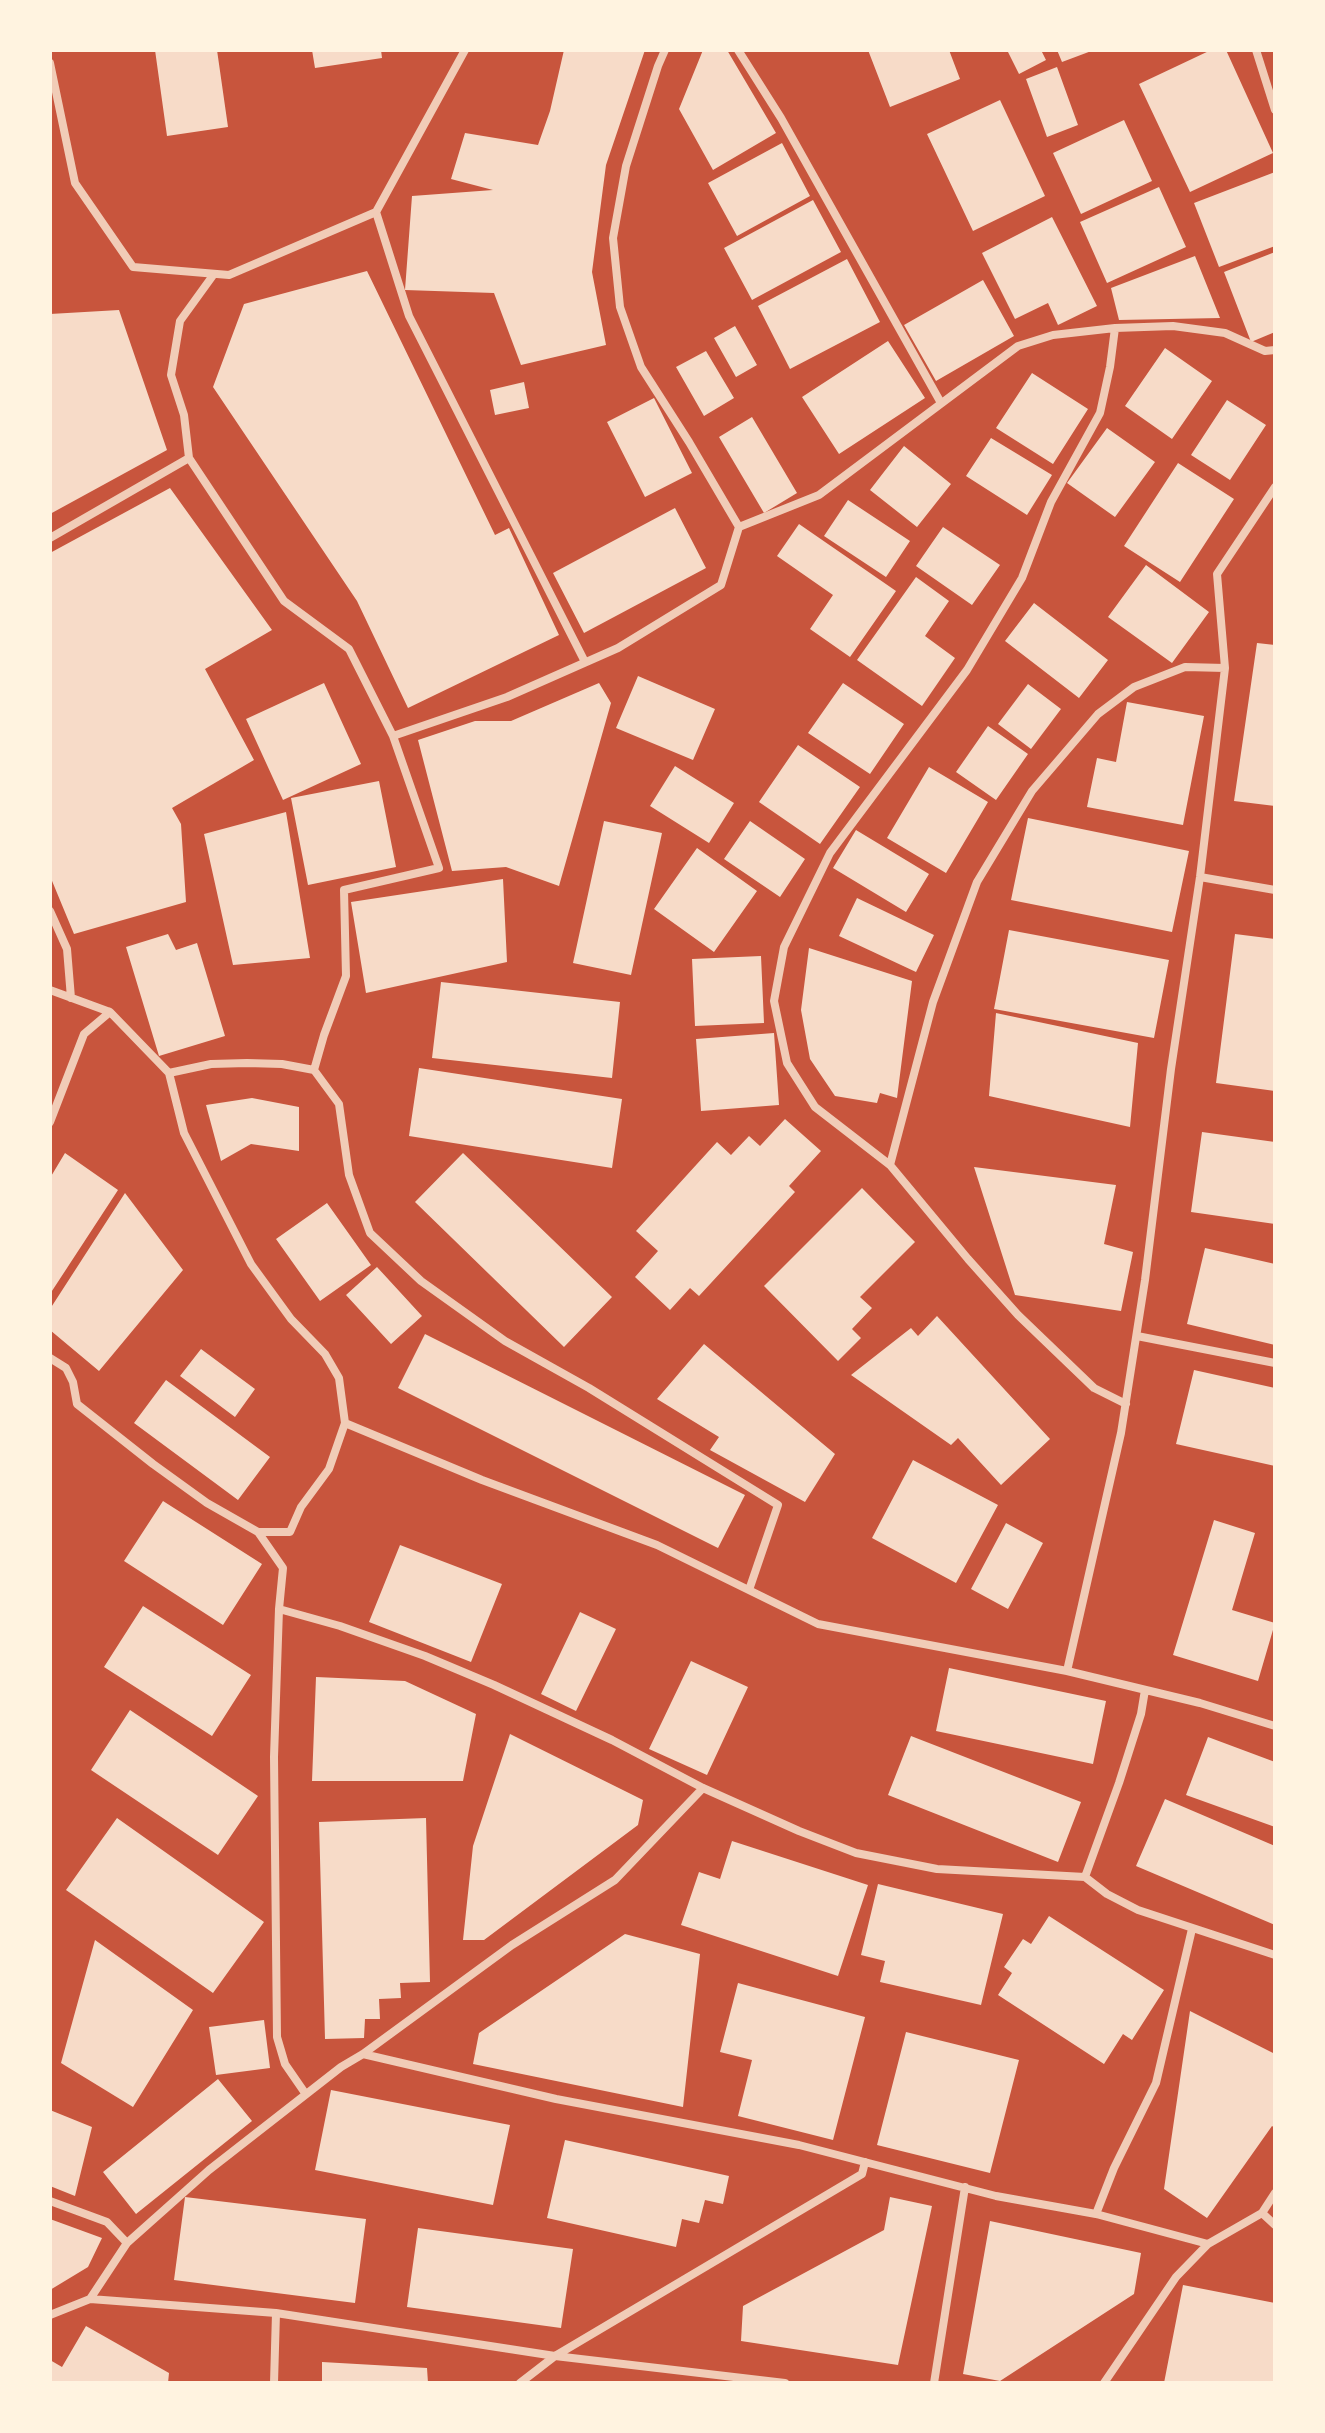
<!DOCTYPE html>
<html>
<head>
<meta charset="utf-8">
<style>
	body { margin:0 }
	#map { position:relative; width:1325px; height:2433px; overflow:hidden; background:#c8553d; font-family:"DM Sans",sans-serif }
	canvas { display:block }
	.frame { position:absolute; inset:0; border:52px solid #fff3e0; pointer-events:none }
</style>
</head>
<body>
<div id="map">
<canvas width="1325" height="2433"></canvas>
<div class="frame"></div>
</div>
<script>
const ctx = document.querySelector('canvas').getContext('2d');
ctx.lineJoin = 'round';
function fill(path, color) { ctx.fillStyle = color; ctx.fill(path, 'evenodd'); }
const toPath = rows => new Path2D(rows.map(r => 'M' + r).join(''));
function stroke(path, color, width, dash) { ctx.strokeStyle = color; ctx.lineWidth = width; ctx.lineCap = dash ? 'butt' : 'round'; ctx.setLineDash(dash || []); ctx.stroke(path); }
fill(toPath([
	[155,50,217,50,228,127,167,136],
	[312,50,381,50,382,58,315,68],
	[564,50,645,50,606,165,592,272,606,345,521,365,494,293,405,290,412,196,493,190,451,179,465,133,538,145,550,111],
	[703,50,727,50,776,133,713,170,679,109],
	[868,50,949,50,960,79,890,107],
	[1007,50,1041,50,1046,60,1019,74],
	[1057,50,1094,50,1062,62],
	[1211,50,1226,50,1273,153,1190,192,1139,84],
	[1057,67,1078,125,1047,137,1026,79],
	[1000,100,1045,196,973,231,927,134],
	[1124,120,1152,181,1081,214,1053,153],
	[782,143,810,196,737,236,708,183],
	[1275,172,1275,246,1219,267,1194,203],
	[1159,187,1186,247,1107,283,1080,222],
	[813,200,841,252,752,300,724,248],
	[1052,217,1097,306,1058,325,1048,303,1015,319,982,253],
	[1275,252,1275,332,1251,342,1224,272],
	[1195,256,1220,318,1119,320,1111,288],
	[847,259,880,322,790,369,758,306],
	[367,271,495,535,509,528,559,635,408,708,357,601,213,387,244,304],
	[983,280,1014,336,936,381,904,325],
	[119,310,167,450,50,514,50,314],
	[735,326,757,365,736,377,714,338],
	[888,341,925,398,839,454,802,397],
	[1165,348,1212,381,1172,439,1125,406],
	[706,351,734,398,704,416,676,367],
	[1032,373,1088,409,1053,464,996,428],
	[524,382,529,408,495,415,490,390],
	[654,398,692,473,645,497,607,422],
	[1227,400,1266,425,1230,480,1191,455],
	[752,417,797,493,764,513,719,437],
	[1107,428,1155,462,1115,517,1067,483],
	[991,438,1052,475,1027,515,966,476],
	[904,446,951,484,917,527,870,490],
	[1178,463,1234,499,1180,582,1124,546],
	[170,488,272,630,205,669,254,760,172,808,181,824,186,902,74,934,50,876,50,553],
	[848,500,910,541,886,577,824,536],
	[675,508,706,568,584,633,553,573],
	[799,524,896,591,850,657,810,629,833,595,777,556],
	[943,527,1000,565,972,605,916,566],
	[1146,565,1209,612,1172,663,1108,617],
	[916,577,949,601,925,636,955,658,922,706,857,660],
	[1034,603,1108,660,1079,698,1005,641],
	[1257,643,1275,645,1275,806,1234,801],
	[638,676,715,709,693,760,616,728],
	[324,683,361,764,283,800,246,719],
	[599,683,611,703,559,886,506,867,452,871,418,740,475,721,511,721],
	[843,683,904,724,870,774,808,733],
	[1028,684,1061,709,1031,749,998,724],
	[1127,702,1204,716,1183,825,1087,807,1097,758,1116,762],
	[988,726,1028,754,996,800,956,772],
	[798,745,860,787,820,844,759,802],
	[675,766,734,803,709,843,650,806],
	[929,767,988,802,946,873,887,838],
	[379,781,396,867,308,885,291,798],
	[286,812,310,958,233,965,204,834],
	[1028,818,1189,851,1172,932,1011,900],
	[604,821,662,833,631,975,573,963],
	[750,821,805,859,780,897,724,859],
	[856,830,929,874,906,912,833,868],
	[697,848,757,891,714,952,654,909],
	[503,879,507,962,366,993,351,902],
	[857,898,934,935,916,972,839,936],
	[1009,930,1169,960,1154,1038,994,1009],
	[168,934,176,950,197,943,225,1036,159,1056,126,947],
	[1235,934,1275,939,1275,1091,1216,1083],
	[809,948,912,981,897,1098,880,1093,877,1103,835,1096,810,1059,801,1010],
	[761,956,764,1023,695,1026,692,959],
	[441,982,620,1002,612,1078,432,1058],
	[996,1013,1138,1043,1130,1127,989,1096],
	[774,1033,779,1105,701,1111,696,1039],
	[419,1068,622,1099,612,1168,409,1136],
	[252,1098,299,1107,299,1151,251,1144,221,1161,206,1105],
	[785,1119,821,1151,789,1186,795,1192,699,1296,690,1288,670,1310,635,1277,658,1251,636,1231,717,1142,731,1155,749,1136,760,1146],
	[1202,1132,1275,1142,1275,1224,1191,1212],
	[65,1153,118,1190,50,1294,50,1178],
	[463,1153,612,1297,564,1347,415,1202],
	[974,1167,1116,1185,1104,1244,1133,1252,1121,1311,1015,1295],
	[862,1188,915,1242,860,1297,872,1308,852,1329,861,1338,838,1361,764,1286],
	[125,1193,183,1270,99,1371,50,1330,50,1309],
	[327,1203,371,1265,320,1301,276,1239],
	[1205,1248,1275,1264,1275,1345,1187,1324],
	[377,1267,422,1316,391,1344,346,1295],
	[937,1316,1050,1439,1001,1485,958,1438,951,1445,851,1375,911,1328,918,1336],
	[425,1334,745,1495,718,1548,398,1388],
	[704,1344,835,1454,805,1502,710,1450,719,1437,657,1399],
	[201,1349,255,1389,235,1417,180,1376],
	[1194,1370,1275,1388,1275,1466,1176,1444],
	[166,1380,270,1457,238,1500,134,1423],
	[913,1460,998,1505,956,1583,872,1538],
	[163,1501,262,1564,223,1625,124,1561],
	[1214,1520,1255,1533,1232,1610,1275,1623,1258,1681,1173,1655],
	[1006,1523,1043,1543,1008,1609,971,1589],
	[400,1545,502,1584,471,1662,369,1622],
	[143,1606,251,1675,212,1736,104,1667],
	[580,1612,616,1629,576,1711,541,1694],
	[691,1661,748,1687,707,1775,649,1749],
	[949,1668,1106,1701,1093,1764,936,1731],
	[316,1677,405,1681,476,1714,463,1781,312,1781],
	[130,1710,258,1796,218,1855,91,1770],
	[510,1734,643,1800,638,1825,484,1940,463,1940,473,1846],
	[911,1736,1081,1802,1058,1862,888,1795],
	[1208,1737,1275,1762,1275,1827,1186,1795],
	[1165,1799,1275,1846,1275,1925,1136,1866],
	[117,1818,264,1922,213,1993,66,1890],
	[426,1818,430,1982,400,1983,401,1998,379,1999,380,2019,365,2019,364,2038,325,2039,319,1822],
	[732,1841,868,1885,838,1976,681,1925,699,1872,720,1879],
	[878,1884,1003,1914,981,2005,880,1982,885,1961,861,1955],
	[1049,1916,1164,1990,1132,2040,1123,2034,1104,2064,998,1995,1012,1973,1004,1967,1023,1939,1031,1944],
	[625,1934,700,1954,683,2107,473,2064,479,2033],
	[95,1940,193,2010,133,2107,61,2063],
	[738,1983,865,2017,833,2140,738,2116,752,2060,720,2052],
	[1190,2011,1275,2054,1275,2128,1272,2126,1207,2218,1164,2189],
	[264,2020,270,2068,216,2075,209,2027],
	[906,2032,1019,2060,990,2173,877,2145],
	[218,2079,252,2121,136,2214,103,2172],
	[331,2090,510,2125,493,2205,315,2170],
	[50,2110,92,2127,75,2196,50,2186],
	[565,2140,729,2176,723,2204,705,2200,699,2223,682,2219,676,2247,547,2218],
	[185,2197,366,2219,355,2303,174,2280],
	[890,2197,932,2206,898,2365,741,2341,743,2306,884,2230],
	[50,2219,102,2238,88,2267,50,2290],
	[990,2221,1141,2253,1134,2294,1000,2381,963,2374],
	[418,2228,573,2249,561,2328,407,2307],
	[1183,2285,1275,2303,1275,2383,1164,2383],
	[86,2326,169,2373,168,2383,50,2383,50,2360,62,2367],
	[322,2362,427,2368,428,2383,322,2383]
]), '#f7dbc8');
stroke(toPath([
	[665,50,658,66,626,166,613,238,620,307,641,367,689,442,739,527],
	[738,50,781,118,941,403],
	[1256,50,1275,110],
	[50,63,75,183,133,267,229,275,376,212,465,50],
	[376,212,409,316,585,662],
	[214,274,180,321,171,375,184,415,189,458,284,601,349,649,393,736,439,868,344,890,346,976,324,1035,314,1070],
	[1115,328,1110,367,1100,413,1051,502,1022,578,967,670,830,853,784,947,774,1001,787,1063,815,1107,890,1165,968,1259,1018,1315,1094,1388,1126,1404],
	[50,538,189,458],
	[393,736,507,697,618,648,721,585,739,527,819,495,1018,346,1053,335,1115,328,1173,326,1225,333,1265,351,1275,350],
	[1200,877,1275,890],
	[50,911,67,949,71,998],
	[50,990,110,1012,169,1073,184,1133,251,1264,291,1319,325,1354,339,1378,345,1423,329,1469,301,1507,290,1532,258,1532,283,1568,279,1609,274,1757,277,2037,285,2064,305,2093],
	[169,1073,211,1064,247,1063,282,1064,314,1070,339,1104,349,1175,370,1233,421,1281,505,1341,589,1388,778,1505,749,1590],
	[50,1122,84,1034,110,1012],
	[890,1165,933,1002,977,882,1032,791,1098,714,1134,687,1185,667,1225,668],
	[1137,1336,1275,1363],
	[50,1358,66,1368,73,1382,77,1404,153,1464,207,1503,258,1532],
	[345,1423,482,1480,657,1545,818,1624,1067,1671,1200,1703,1275,1726],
	[279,1609,340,1626,425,1656,494,1685,612,1740,703,1788,799,1831,856,1853,937,1869,1085,1877,1107,1894,1138,1910,1275,1955],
	[1067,1671,1121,1433,1145,1280,1171,1069,1200,877,1225,668,1217,574,1275,487],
	[1085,1877,1119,1783,1141,1714,1145,1690],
	[363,2054,556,2099,799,2145,996,2196,1096,2214,1208,2244],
	[50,2201,107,2222,127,2243],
	[1262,2213,1275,2225],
	[1096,2214,1114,2168,1156,2083,1192,1929],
	[90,2299,127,2243,209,2170,341,2067,363,2054,512,1945,615,1880,703,1788],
	[50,2315,90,2299,276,2313,555,2356,785,2383],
	[274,2383,276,2313],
	[520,2383,555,2356,862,2174,865,2162],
	[934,2383,965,2187],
	[1104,2383,1176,2277,1208,2244,1262,2213,1275,2193]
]), '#f1ccb7', 8);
</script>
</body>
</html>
